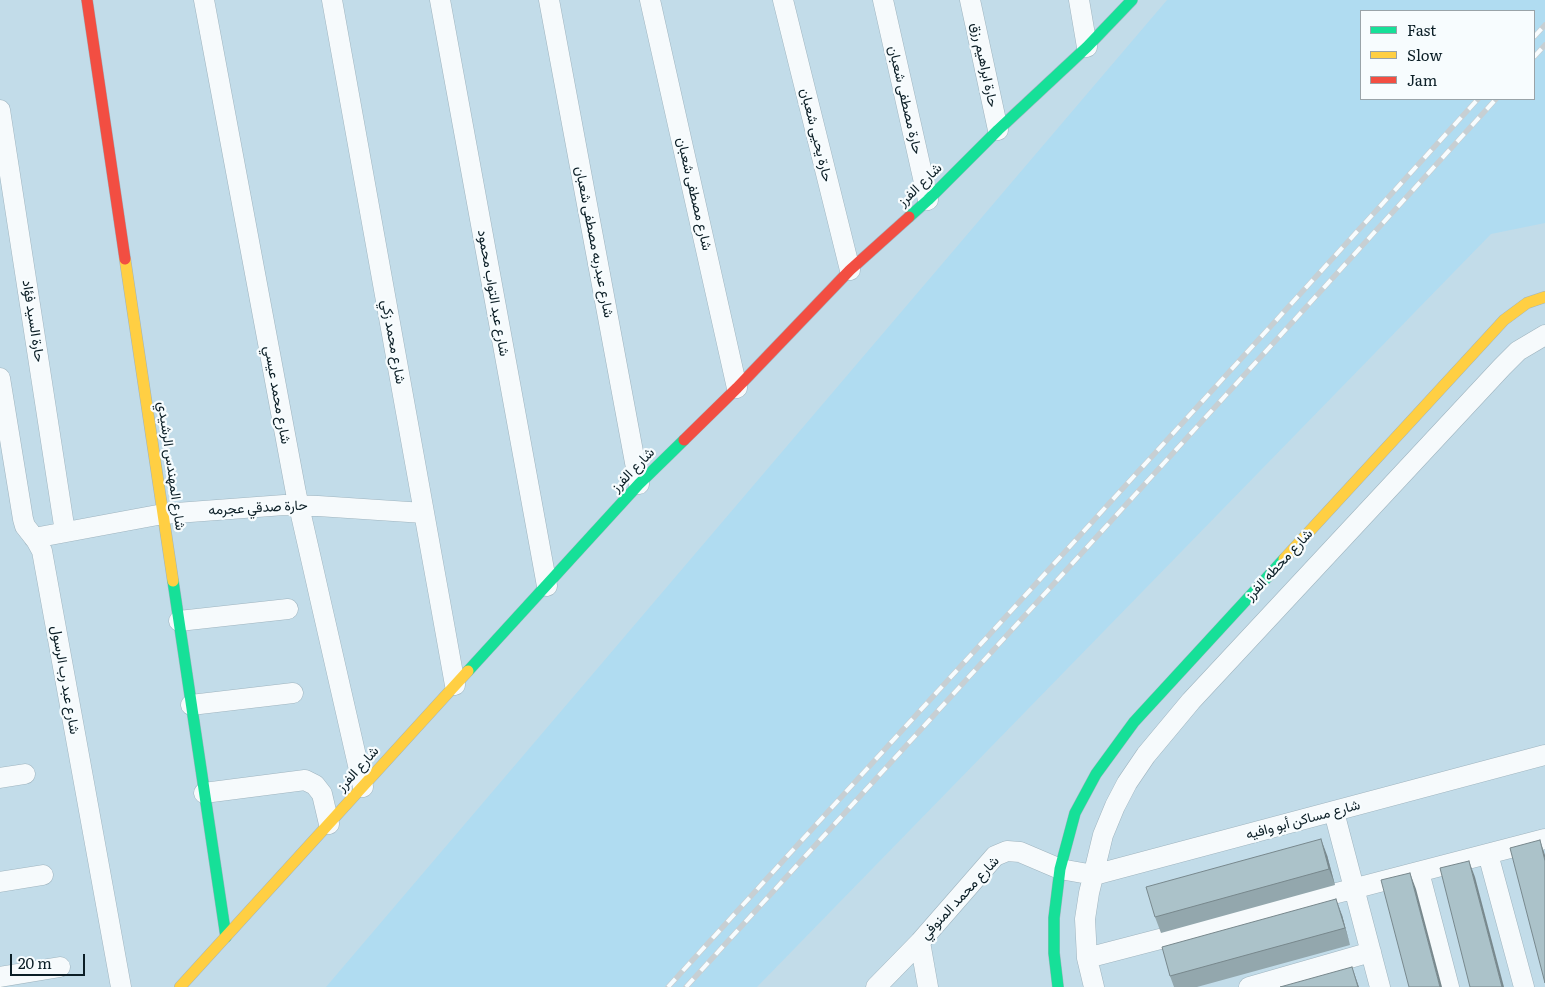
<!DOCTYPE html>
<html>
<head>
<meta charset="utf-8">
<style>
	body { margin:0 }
	#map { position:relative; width:1545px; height:987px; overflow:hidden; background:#c2dce9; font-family:Literata,serif }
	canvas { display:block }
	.legend { position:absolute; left:1360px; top:10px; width:175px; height:90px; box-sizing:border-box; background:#f7fcfe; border:1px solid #99a3a8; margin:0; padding:6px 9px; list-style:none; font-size:15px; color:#0b1e26 }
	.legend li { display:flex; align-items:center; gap:10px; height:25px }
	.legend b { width:25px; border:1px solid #99a3a8 }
	.scale { position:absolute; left:10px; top:954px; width:75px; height:22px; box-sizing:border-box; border:2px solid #0b1e26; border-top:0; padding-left:6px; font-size:15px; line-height:18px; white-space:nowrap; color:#0b1e26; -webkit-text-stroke:4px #f7fcfe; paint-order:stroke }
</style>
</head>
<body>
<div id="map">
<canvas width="1545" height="987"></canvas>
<ul class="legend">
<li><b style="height:6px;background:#16e098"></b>Fast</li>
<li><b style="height:6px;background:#ffcf43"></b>Slow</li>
<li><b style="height:6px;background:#f24e42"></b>Jam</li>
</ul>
<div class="scale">20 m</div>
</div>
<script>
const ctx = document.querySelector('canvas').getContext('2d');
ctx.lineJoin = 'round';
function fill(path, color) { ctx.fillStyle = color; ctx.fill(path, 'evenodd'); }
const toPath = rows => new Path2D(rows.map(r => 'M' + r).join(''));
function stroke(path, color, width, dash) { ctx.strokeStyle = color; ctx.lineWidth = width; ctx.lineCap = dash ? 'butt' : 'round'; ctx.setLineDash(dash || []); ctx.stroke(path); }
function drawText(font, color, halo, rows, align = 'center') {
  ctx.font = font + ' Literata,Vazirmatn,serif'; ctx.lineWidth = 4.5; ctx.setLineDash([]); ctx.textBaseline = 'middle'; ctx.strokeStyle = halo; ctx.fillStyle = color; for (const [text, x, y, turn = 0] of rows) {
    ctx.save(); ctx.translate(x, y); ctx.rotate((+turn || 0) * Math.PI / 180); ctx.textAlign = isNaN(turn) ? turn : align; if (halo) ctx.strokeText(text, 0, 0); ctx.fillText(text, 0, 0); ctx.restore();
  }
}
fill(toPath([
	[1167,0,1545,0,1545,223,1491,234,757,987,326,987],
	[1361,11,1534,11,1534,99,1361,99]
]), '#b0dcf1');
const street = toPath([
	[204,0,296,493,363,787],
	[332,0,455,685],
	[440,0,547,586],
	[549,0,639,484],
	[650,0,737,388],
	[783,0,850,270],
	[883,0,928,200],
	[970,0,998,130],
	[1079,0,1087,47],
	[0,110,65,532],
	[0,378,23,519,25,526,36,540,42,551,121,987],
	[34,538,163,514,284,505,318,506,424,513],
	[179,621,288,609],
	[191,705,293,693],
	[0,778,25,774],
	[204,793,305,780,315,785,322,794,329,824],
	[1334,812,1380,987],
	[1488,854,1524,987],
	[1419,872,1449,987],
	[0,882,43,875],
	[920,942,928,987],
	[1087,958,1545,839],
	[0,977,60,967],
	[876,987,920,942,995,856,1007,851,1020,852,1060,869,1094,875,1545,755],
	[1094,987,1087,958,1085,919,1089,893,1103,835,1115,806,1127,783,1146,755,1191,701,1502,367,1518,351,1545,335],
	[1249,987,1371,952]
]);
const fast = toPath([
	[909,217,928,200,998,130,1087,47,1132,0],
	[173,581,226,937],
	[468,671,639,484,684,440],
	[1058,987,1054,953,1054,918,1060,869,1075,813,1096,774,1134,722,1284,559]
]);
const slow = toPath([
	[125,259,173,581],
	[1284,559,1504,320,1527,303,1545,297],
	[180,987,468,671]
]);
const jam = toPath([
	[87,0,125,259],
	[684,440,737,388,850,270,909,217]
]);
stroke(street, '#9fb4bf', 21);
stroke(fast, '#9fb4bf', 12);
stroke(slow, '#9fb4bf', 12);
stroke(jam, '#9fb4bf', 12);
stroke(street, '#f6fafc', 20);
stroke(fast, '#16e098', 11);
stroke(slow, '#ffcf43', 11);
stroke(jam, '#f24e42', 11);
const rail = toPath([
	[1534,37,1545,25],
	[1534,57,1545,45],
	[668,987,1478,99],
	[686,987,1496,99]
]);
stroke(rail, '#c7cfd3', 5.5);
stroke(rail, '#f7fcfe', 4, [11]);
fill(toPath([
	[1327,855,1335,885,1161,933,1155,917],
	[1342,915,1350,945,1197,987,1174,987,1170,976]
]), '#93a7ad');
fill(toPath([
	[1321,839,1327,855,1335,885,1329,869],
	[1540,840,1545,855,1545,861],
	[1469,861,1475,877,1504,987,1502,987],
	[1410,873,1416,889,1442,987,1440,987],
	[1336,899,1342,915,1350,945,1345,928],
	[1352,967,1359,987,1358,987]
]), '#78888d');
const building = toPath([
	[1321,839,1329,869,1155,917,1146,887,1321,839],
	[1540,840,1545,861,1545,983,1510,848,1540,840],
	[1469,861,1502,987,1470,987,1440,868,1469,861],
	[1410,873,1440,987,1409,987,1381,880,1410,873],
	[1336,899,1345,928,1170,976,1162,947,1336,899],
	[1352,967,1358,987,1280,987,1352,967]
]);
fill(building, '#abc2c9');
stroke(building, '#78888d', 1);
drawText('14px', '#0b1e26', '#f7fcfe', [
	["حارة ابراهيم رزق",984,65,78],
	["حارة مصطفى شعبان",905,100,77],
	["حارة يحيى شعبان",816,135,76],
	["شارع الفرز",920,185,-44],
	["شارع مصطفى شعبان",694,194,77],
	["شارع عبدربه مصطفى شعبان",594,242,79],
	["شارع عبد التواب محمود",493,293,80],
	["حارة السيد فؤاد",33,321,81],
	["شارع محمد زكي",393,342,80],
	["شارع محمد عيسي",277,395,80],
	["شارع المهندس الرشيدي",171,466,82],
	["شارع الفرز",633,470,-46],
	["حارة صدقي عجرمه",258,508,-3],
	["شارع محطه الفرز",1279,565,-47],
	["شارع عبد رب الرسول",65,680,80],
	["شارع الفرز",358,769,-48],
	["شارع مساكن أبو وافيه",1303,820,-15],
	["شارع محمد المنوفي",960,898,-47]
]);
</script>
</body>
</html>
